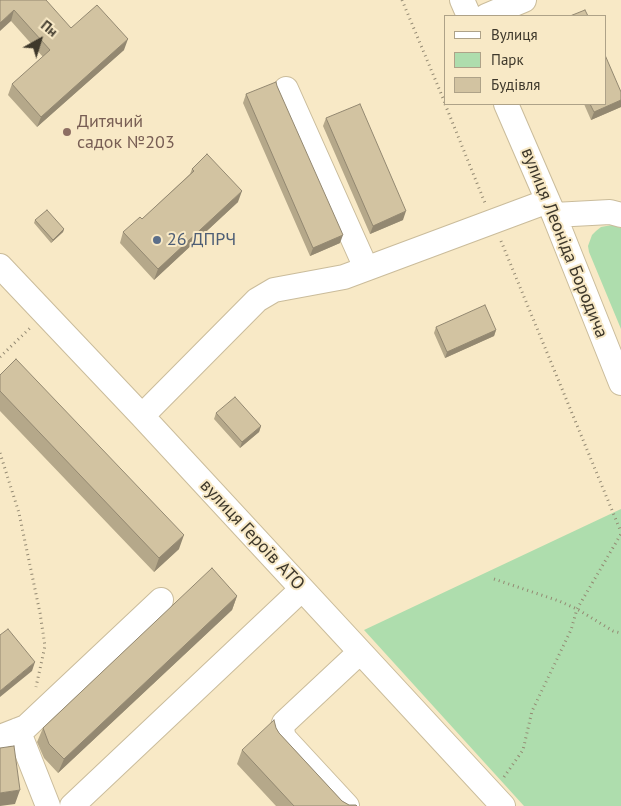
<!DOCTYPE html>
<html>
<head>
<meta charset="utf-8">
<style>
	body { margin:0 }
	#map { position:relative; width:621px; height:806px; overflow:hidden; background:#f8e9c6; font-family:"PT Sans",sans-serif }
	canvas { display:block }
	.legend { position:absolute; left:444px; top:15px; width:162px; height:90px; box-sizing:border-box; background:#f8e9c6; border:1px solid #aea288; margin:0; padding:6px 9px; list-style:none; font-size:15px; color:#3e382b }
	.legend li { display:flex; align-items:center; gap:10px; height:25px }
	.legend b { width:25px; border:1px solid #aea288 }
	.north { position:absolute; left:15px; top:15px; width:50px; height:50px; -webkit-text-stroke:4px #f8e9c6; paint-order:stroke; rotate:39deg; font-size:14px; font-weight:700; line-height:20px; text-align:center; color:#3e382b }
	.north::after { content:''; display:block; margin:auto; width:18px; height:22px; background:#3e382b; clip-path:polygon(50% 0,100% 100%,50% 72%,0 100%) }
</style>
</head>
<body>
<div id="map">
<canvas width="621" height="806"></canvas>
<ul class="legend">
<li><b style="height:6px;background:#fff"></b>Вулиця</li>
<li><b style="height:14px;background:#aeddad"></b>Парк</li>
<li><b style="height:14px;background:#d2c3a1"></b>Будівля</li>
</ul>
<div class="north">Пн</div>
</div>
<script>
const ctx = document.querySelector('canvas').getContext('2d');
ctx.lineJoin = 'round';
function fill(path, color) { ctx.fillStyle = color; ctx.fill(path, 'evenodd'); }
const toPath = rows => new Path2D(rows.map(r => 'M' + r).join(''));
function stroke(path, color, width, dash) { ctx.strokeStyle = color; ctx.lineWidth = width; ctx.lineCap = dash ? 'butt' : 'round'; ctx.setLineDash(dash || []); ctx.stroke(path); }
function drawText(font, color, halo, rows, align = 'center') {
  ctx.font = font + ' "PT Sans",sans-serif'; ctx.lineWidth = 4; ctx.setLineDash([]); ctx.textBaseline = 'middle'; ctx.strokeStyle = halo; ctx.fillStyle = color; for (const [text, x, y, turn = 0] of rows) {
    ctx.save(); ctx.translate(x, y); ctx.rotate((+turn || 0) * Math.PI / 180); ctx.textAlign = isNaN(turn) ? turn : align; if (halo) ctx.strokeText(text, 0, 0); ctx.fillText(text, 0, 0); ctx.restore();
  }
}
fill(toPath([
	[612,225,621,228,621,329,589,252,588,246,592,235,596,231,601,227],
	[621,509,621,806,524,806,364,630]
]), '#aeddad');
const minor = toPath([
	[462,0,469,16],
	[486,16,524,0],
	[286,89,366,268],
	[506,104,554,215,621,383],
	[554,215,610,212,621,215],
	[0,266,142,416,503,806],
	[142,416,257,300,274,290,344,277,548,201],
	[18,730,48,806],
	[0,737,26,727,161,600],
	[72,806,302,589],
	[347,806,284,738,282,730,284,723,360,652]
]);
stroke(minor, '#cabc9b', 26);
stroke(toPath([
	[402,0,445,103],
	[445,104,485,203],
	[501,241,621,532],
	[0,357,30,328],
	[0,453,19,513,40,613,45,646,36,687],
	[494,579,559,601,577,609,613,631,621,633],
	[504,777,523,750,532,711,571,630,577,609,621,534]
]), '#938972', 3, [1, 4]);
stroke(minor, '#fff', 24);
fill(toPath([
	[0,0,71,28,124,50,37,127,8,95,12,84,43,57,11,21],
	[277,86,340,243,310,256,243,103,246,94],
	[621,92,621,107,591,120,584,104,605,104],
	[326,118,403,220,370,234,323,126],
	[192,169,238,202,154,280,120,243,123,232,142,219,190,174],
	[35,220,64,229,63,232,51,243,34,223],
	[436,327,496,330,494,336,445,358,434,333],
	[0,375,179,549,154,572,0,411],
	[216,413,261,426,259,432,240,448,214,419],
	[237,596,232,610,58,773,44,758,37,742,43,728],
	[276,728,279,733,342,801,349,805,357,806,276,806,237,764,242,750]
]), '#b5a88a');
fill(toPath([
	[14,10,11,21,0,31,0,23],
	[128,39,124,50,37,127,41,117],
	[621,100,621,107,591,120,594,112],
	[242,191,238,202,154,280,158,269],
	[406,211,403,220,370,234,373,226],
	[64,229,63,232,51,243,53,240],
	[343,235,340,243,310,256,313,248],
	[496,330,494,336,445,358,447,352],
	[261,426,259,432,240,448,242,442],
	[184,535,179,549,154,572,159,558],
	[237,596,232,610,58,773,64,759],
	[35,662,32,671,0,697,0,691],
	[20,790,15,804,0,806,0,793]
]), '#938871');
const building = toPath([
	[0,0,46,0,71,28,97,5,128,39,41,117,12,84,50,50,14,10,0,23,0,0],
	[585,10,588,16,570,16,585,10],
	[605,55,621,92,621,100,594,112,590,104,605,104,605,55],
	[276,82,277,86,343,235,313,248,246,94,276,82],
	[360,104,406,211,373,226,326,118,360,104],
	[207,154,242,191,158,269,123,232,140,217,142,219,194,171,192,169,207,154],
	[47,210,64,229,53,240,35,220,47,210],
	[485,305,496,330,447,352,436,327,485,305],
	[16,359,184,535,159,558,0,391,0,375,16,359],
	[235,397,261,426,242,442,216,413,235,397],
	[212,568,237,596,64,759,49,744,43,728,212,568],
	[8,629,35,662,0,691,0,635,8,629],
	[274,720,276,728,279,733,342,801,349,805,356,805,357,806,294,806,242,750,274,720],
	[14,746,20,790,0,793,0,748,14,746]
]);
fill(building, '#d2c3a1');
stroke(building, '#938871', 1);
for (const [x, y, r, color] of [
	[67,132,5,"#8d6e63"],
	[157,240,5,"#5c6f8a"]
]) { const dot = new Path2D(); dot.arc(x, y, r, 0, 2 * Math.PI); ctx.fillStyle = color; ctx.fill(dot); stroke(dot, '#f8e9c6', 2); }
drawText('18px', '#785e54', '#f8e9c6', [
	["Дитячий",77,122],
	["садок №203",77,143]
], 'left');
drawText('18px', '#4e5e75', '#f8e9c6', [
	["26 ДПРЧ",167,240]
], 'left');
drawText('18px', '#3e382b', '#f8e9c6', [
	["вулиця Леоніда Бородича",564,243,68],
	["вулиця Героїв АТО",252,535,47]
]);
</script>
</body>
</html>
